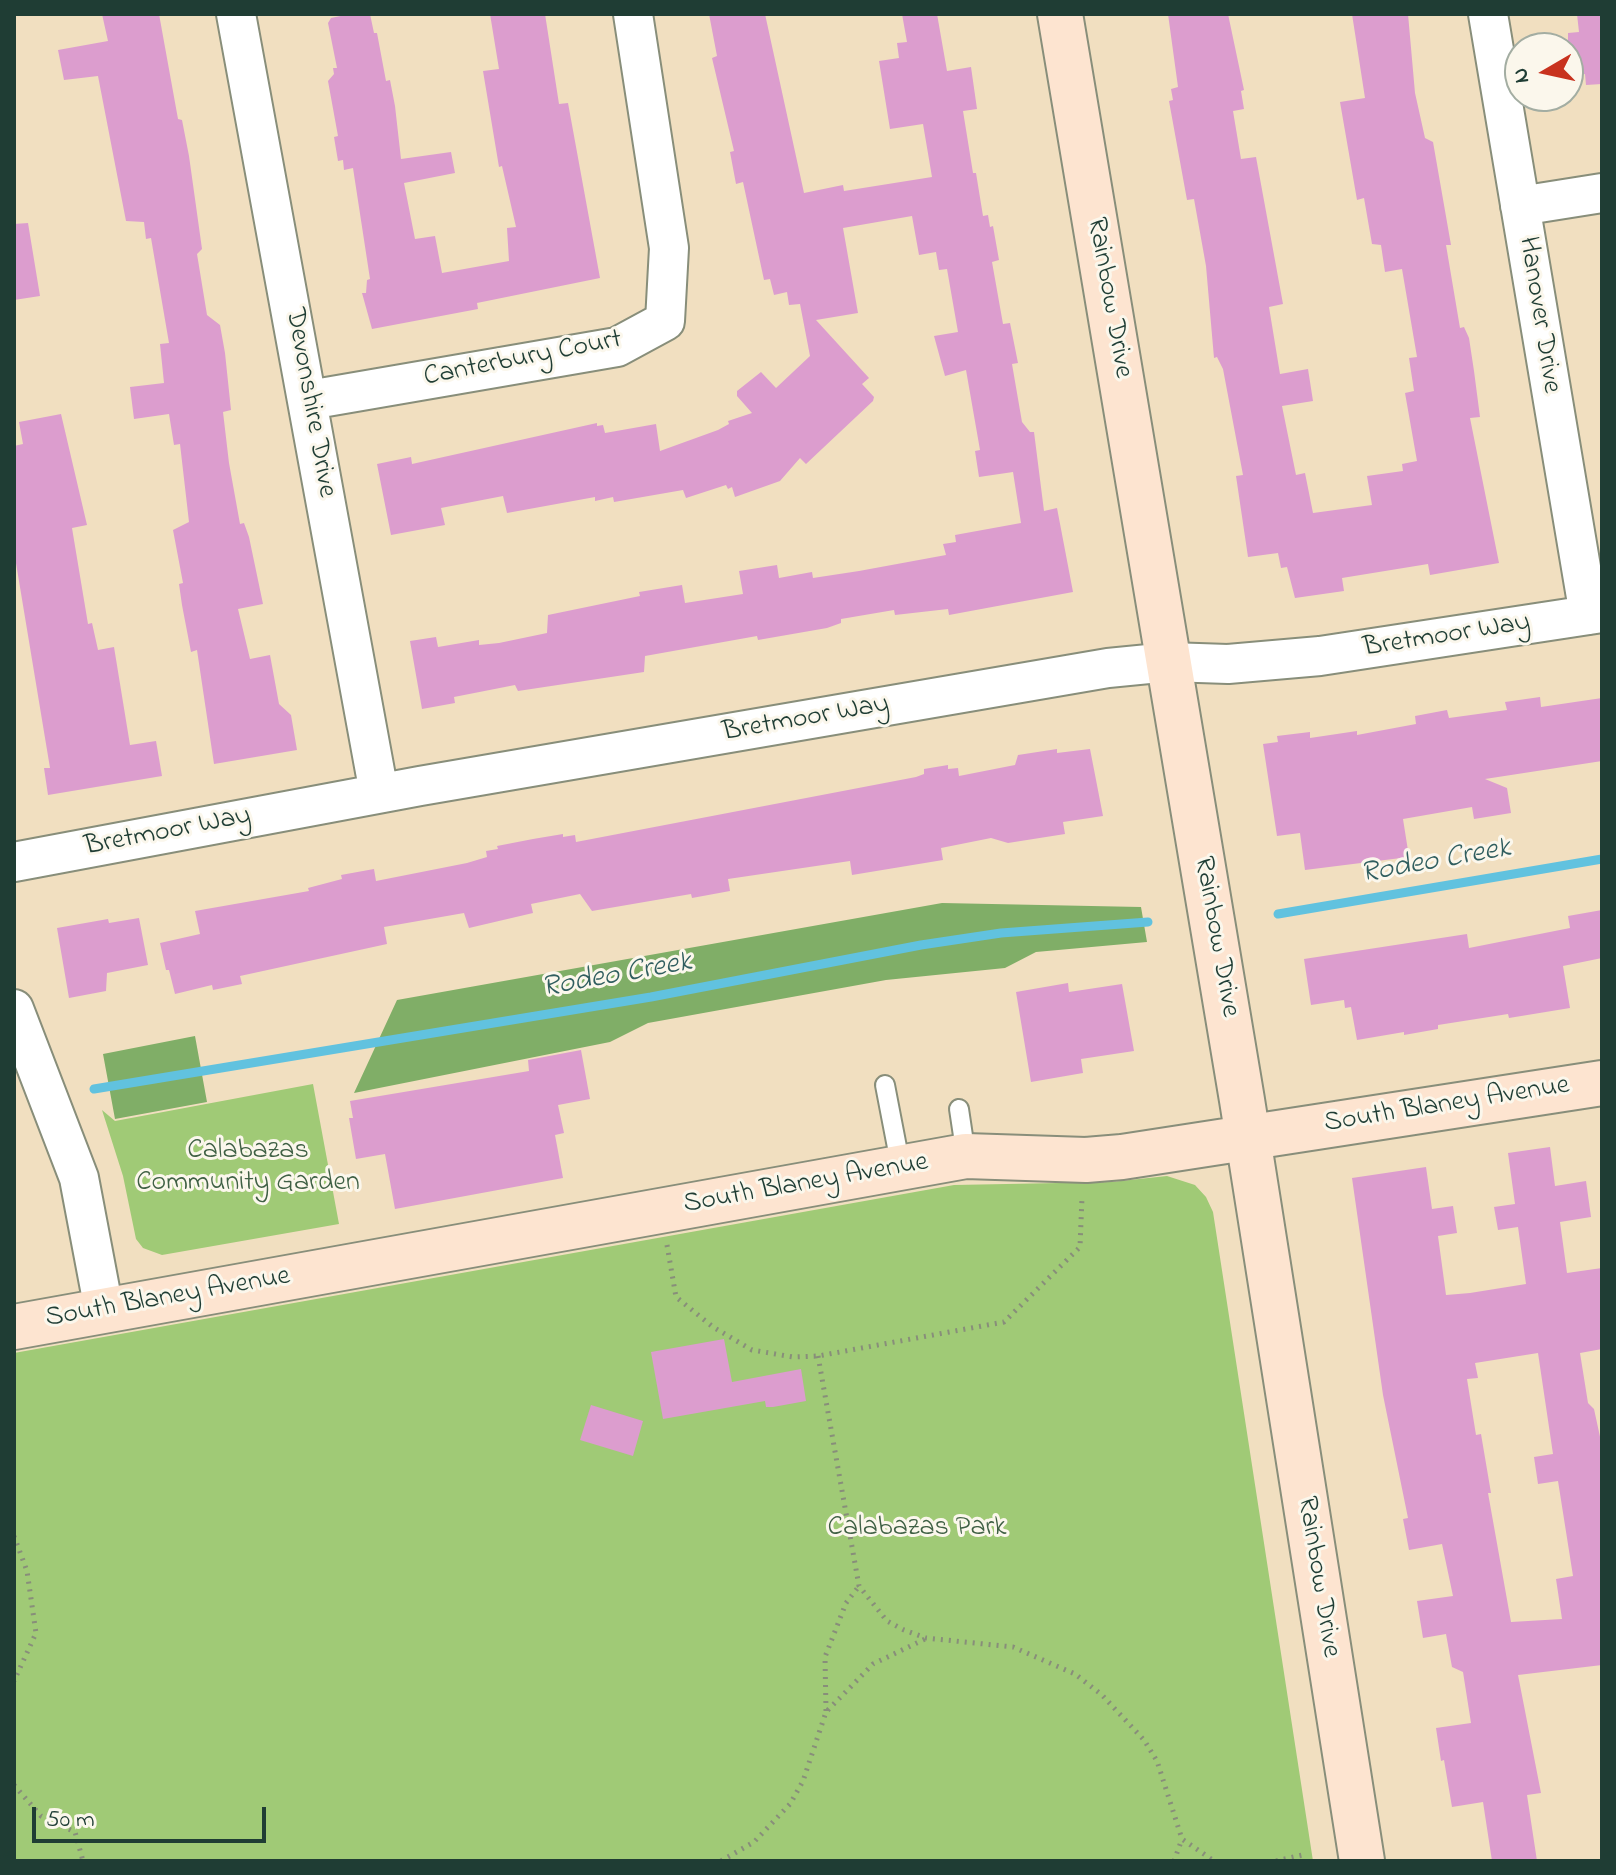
<!DOCTYPE html>
<html>
<head>
<meta charset="utf-8">
<style>
	body { margin:0 }
	#map { position:relative; width:1616px; height:1875px; overflow:hidden; background:#f1dfc0; font-family:"Indie Flower",sans-serif }
	canvas { display:block }
	.frame { position:absolute; inset:0; border:16px solid #1f3d34; pointer-events:none }
	.north { position:absolute; left:1504px; top:32px; width:80px; height:80px; box-sizing:border-box; background:#fbf7ec; border:2px solid #a3ada2; border-radius:50%; rotate:261deg; font-size:22px; font-weight:700; line-height:32px; text-align:center; color:#1f3d34 }
	.north::after { content:''; display:block; margin:auto; width:28px; height:36px; background:#c8321e; clip-path:polygon(50% 0,100% 100%,50% 72%,0 100%) }
	.scale { position:absolute; left:32px; top:1807px; width:234px; height:36px; box-sizing:border-box; border:4px solid #1f3d34; border-top:0; padding-left:10px; font-size:24px; line-height:28px; white-space:nowrap; color:#1f3d34; -webkit-text-stroke:6px #fbf7ec; paint-order:stroke }
</style>
</head>
<body>
<div id="map">
<canvas width="1616" height="1875"></canvas>
<div class="frame"></div>
<div class="north">N</div>
<div class="scale">50 m</div>
</div>
<script>
const ctx = document.querySelector('canvas').getContext('2d');
ctx.lineJoin = 'round';
function fill(path, color) { ctx.fillStyle = color; ctx.fill(path, 'evenodd'); }
const toPath = rows => new Path2D(rows.map(r => 'M' + r).join(''));
function stroke(path, color, width, dash) { ctx.strokeStyle = color; ctx.lineWidth = width; ctx.lineCap = dash ? 'butt' : 'round'; ctx.setLineDash(dash || []); ctx.stroke(path); }
function drawText(font, color, halo, rows, align = 'center') {
  ctx.font = font + ' "Indie Flower",sans-serif'; ctx.lineWidth = 6; ctx.setLineDash([]); ctx.textBaseline = 'middle'; ctx.strokeStyle = halo; ctx.fillStyle = color; for (const [text, x, y, turn = 0] of rows) {
    ctx.save(); ctx.translate(x, y); ctx.rotate((+turn || 0) * Math.PI / 180); ctx.textAlign = isNaN(turn) ? turn : align; if (halo) ctx.strokeText(text, 0, 0); ctx.fillText(text, 0, 0); ctx.restore();
  }
}
fill(toPath([
	[313,1084,339,1224,162,1255,143,1248,136,1239,123,1176,102,1110,115,1121],
	[1167,1176,1195,1185,1206,1197,1213,1212,1313,1861,14,1861,14,1353,954,1185,1111,1182]
]), '#a0ca76');
fill(toPath([
	[942,903,1141,907,1147,942,1036,952,1005,968,886,980,648,1023,610,1042,354,1093,397,1000],
	[195,1036,207,1102,115,1119,103,1054]
]), '#80ae67');
stroke(toPath([
	[1278,914,1602,859],
	[94,1089,651,997,921,945,1001,933,1148,922]
]), '#61c2df', 9);
fill(toPath([
	[102,14,159,14,178,119,182,120,189,156,202,249,197,254,207,315,220,325,225,353,231,410,223,412,229,463,240,524,244,523,249,537,263,604,238,609,250,659,270,655,279,704,291,715,297,750,214,764,197,650,191,652,182,605,179,584,183,583,173,530,189,522,180,444,174,445,169,414,134,419,130,387,164,383,160,344,169,343,151,238,146,239,144,222,126,221,98,76,64,80,58,50,108,41],
	[350,14,370,14,374,33,377,33,386,81,390,80,395,106,401,159,451,152,455,173,404,183,415,239,435,236,442,273,509,261,507,228,516,227,502,166,499,167,483,71,499,69,490,14,545,14,559,104,568,103,600,278,477,303,478,309,372,329,362,293,366,293,367,280,370,279,353,168,344,170,343,160,338,161,334,137,338,136,328,81,334,74,333,68,337,68,328,23,331,18],
	[709,14,765,14,804,193,843,185,844,191,932,177,923,124,890,129,879,61,899,58,897,43,907,42,902,14,937,14,947,71,971,67,977,109,963,111,973,173,976,173,983,216,988,215,990,227,993,226,999,260,992,262,1003,324,1010,323,1018,363,1012,364,1022,422,1030,432,1034,432,1044,511,1057,508,1073,592,949,615,948,609,895,615,894,610,841,619,841,623,827,628,758,640,757,636,645,656,644,672,518,691,515,685,454,697,455,703,422,709,410,641,436,637,438,647,479,640,479,645,499,643,547,633,548,615,640,596,639,592,682,585,685,603,743,594,739,571,777,565,779,578,812,572,813,578,859,571,946,555,943,544,956,542,955,535,1021,523,1013,472,979,477,975,451,980,450,966,370,945,376,934,336,958,332,947,269,939,270,936,252,919,255,912,216,843,228,858,313,816,320,869,378,862,384,874,397,873,401,806,464,800,458,780,481,735,497,732,487,728,489,726,485,686,498,683,490,614,502,613,497,595,501,595,497,507,513,503,496,441,508,445,525,391,535,377,464,411,457,412,464,597,423,597,426,603,425,605,433,656,424,660,451,718,430,729,424,728,421,752,413,737,396,737,391,761,372,776,388,810,356,800,304,789,305,787,292,774,295,770,279,764,280,743,182,736,184,730,152,734,151,712,58,717,56],
	[1168,14,1228,14,1244,90,1241,91,1244,109,1233,111,1241,159,1256,157,1283,304,1269,307,1280,374,1308,369,1313,401,1282,406,1296,475,1305,473,1313,513,1372,505,1367,476,1403,471,1402,464,1417,461,1405,393,1414,391,1409,358,1417,357,1402,269,1385,272,1381,245,1372,244,1364,198,1357,200,1340,102,1365,98,1352,14,1408,14,1415,93,1425,138,1433,142,1451,245,1446,245,1460,328,1464,327,1469,338,1474,371,1480,417,1470,418,1499,563,1430,575,1428,564,1342,578,1344,591,1295,598,1287,567,1281,568,1278,553,1248,557,1236,476,1243,475,1223,369,1217,357,1214,358,1206,266,1194,199,1187,200,1169,101,1173,100,1171,89,1178,87],
	[1577,14,1602,14,1602,84,1586,85,1585,74,1568,77,1568,33,1579,32],
	[28,223,40,296,14,300,14,224],
	[61,414,87,525,72,528,88,624,92,623,98,650,114,647,130,745,156,741,162,776,48,795,44,768,50,768,14,551,14,446,23,444,19,422],
	[1540,697,1541,707,1602,698,1602,761,1485,779,1507,788,1511,813,1474,819,1472,807,1403,819,1409,857,1305,870,1300,833,1277,836,1263,744,1278,742,1277,736,1310,732,1310,738,1357,731,1357,735,1416,724,1415,716,1447,710,1449,718,1507,710,1505,702],
	[1057,749,1057,753,1090,749,1103,816,1063,822,1065,834,1008,843,991,838,941,848,943,860,852,875,850,861,728,879,730,891,692,898,691,894,592,911,580,894,531,904,533,913,469,928,464,913,384,927,387,944,240,976,242,984,213,990,212,985,175,994,169,970,166,970,160,943,200,934,195,911,309,891,308,888,342,879,341,875,374,869,376,881,467,863,487,857,486,851,498,849,497,846,533,839,563,834,563,837,575,835,576,842,916,777,924,774,924,769,948,765,948,769,958,768,959,776,1015,765,1018,755],
	[1602,910,1602,958,1563,966,1570,1008,1509,1018,1508,1014,1438,1025,1438,1029,1404,1035,1404,1032,1357,1040,1351,1007,1345,1008,1344,1000,1311,1005,1304,959,1467,934,1469,948,1570,928,1568,916],
	[139,918,148,965,107,973,106,991,69,998,57,928,108,919,109,923],
	[1068,983,1069,992,1122,984,1134,1051,1081,1059,1083,1073,1031,1082,1016,992],
	[581,1050,590,1099,558,1105,564,1133,555,1135,563,1178,395,1209,385,1154,356,1159,349,1118,353,1118,350,1101,529,1071,528,1060],
	[1550,1147,1555,1186,1586,1181,1591,1217,1560,1222,1567,1273,1602,1268,1602,1349,1580,1353,1588,1403,1594,1409,1602,1446,1602,1665,1518,1675,1541,1793,1527,1795,1537,1861,1492,1861,1483,1802,1452,1807,1444,1760,1441,1761,1436,1728,1471,1723,1463,1672,1452,1667,1446,1634,1423,1638,1417,1601,1453,1596,1442,1544,1409,1550,1403,1519,1408,1518,1383,1395,1352,1178,1426,1167,1432,1209,1453,1206,1457,1233,1438,1236,1446,1295,1470,1293,1526,1284,1518,1227,1498,1230,1494,1207,1515,1204,1508,1153],
	[1538,1353,1553,1454,1534,1457,1538,1484,1558,1481,1573,1576,1556,1579,1562,1619,1511,1622,1488,1493,1491,1493,1481,1434,1476,1435,1467,1379,1478,1378,1475,1363],
	[724,1339,732,1382,801,1369,806,1401,773,1407,766,1407,765,1401,663,1419,651,1352],
	[591,1405,643,1421,633,1456,580,1440]
]), '#dc9dce');
const lane = toPath([
	[885,1085,901,1168],
	[959,1109,966,1156]
]);
const street = toPath([
	[236,14,379,793],
	[1488,14,1589,615],
	[1520,206,1602,193],
	[309,400,617,347,665,321,669,248,633,14],
	[14,862,420,786,1108,668,1169,662,1228,664,1320,656,1602,613],
	[14,1009,79,1178,104,1310]
]);
const secondary = toPath([
	[1060,14,1242,1100,1362,1861],
	[14,1327,966,1156,1086,1160,1122,1157,1602,1083]
]);
stroke(lane, '#888e7a', 22);
stroke(street, '#888e7a', 42);
stroke(secondary, '#888e7a', 48);
stroke(toPath([
	[667,1245,676,1297,713,1327,752,1350,793,1357,818,1356,1004,1322,1080,1247,1082,1197],
	[818,1356,859,1586,887,1621,904,1630,926,1638,1013,1647,1075,1674,1102,1695,1144,1740,1157,1761,1182,1839,1214,1861],
	[14,1536,27,1571,36,1633,14,1681],
	[826,1711,825,1657,846,1603,859,1586],
	[14,1785,41,1816,75,1832,83,1861],
	[721,1861,754,1842,790,1804,803,1781,826,1712,873,1664,925,1639],
	[1174,1861,1182,1839],
	[1276,1861,1307,1854]
]), '#888e7a', 5, [2, 6]);
stroke(lane, '#fff', 18);
stroke(street, '#fff', 38);
stroke(secondary, '#fde4d0', 44);
drawText('28px', '#1f3d34', '#fbf7ec', [
	["Rainbow Drive",1108,298,80],
	["Hanover Drive",1538,315,81],
	["Canterbury Court",523,360,-11],
	["Devonshire Drive",309,403,80],
	["Bretmoor Way",1447,637,-9],
	["Bretmoor Way",806,720,-10],
	["Bretmoor Way",168,833,-11],
	["Rainbow Drive",1215,937,80],
	["South Blaney Avenue",1447,1106,-9],
	["South Blaney Avenue",806,1185,-10],
	["South Blaney Avenue",168,1299,-10],
	["Rainbow Drive",1317,1577,81]
]);
drawText('28px', '#3f6044', '#fbf7ec', [
	["Calabazas",248,1152],
	["Community Garden",248,1184],
	["Calabazas Park",917,1529]
]);
drawText('italic 30px', '#305e5f', '#fbf7ec', [
	["Rodeo Creek",1436,863,-10],
	["Rodeo Creek",617,977,-10]
]);
</script>
</body>
</html>
